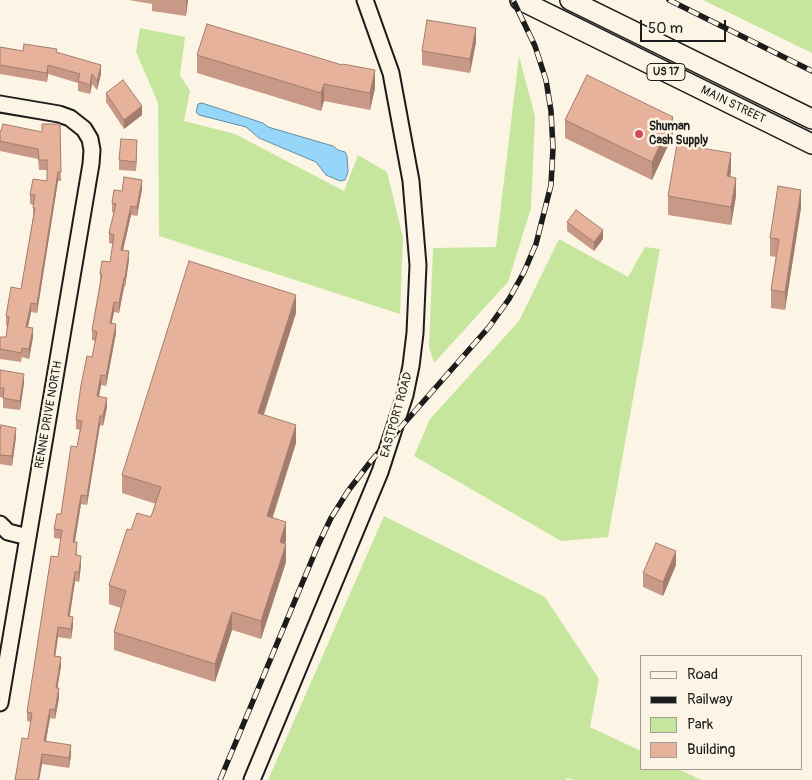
<!DOCTYPE html>
<html>
<head>
<meta charset="utf-8">
<style>
	body { margin:0 }
	#map { position:relative; width:812px; height:780px; overflow:hidden; background:#fcf5e5; font-family:Pangolin,sans-serif }
	canvas { display:block }
	.legend { position:absolute; left:640px; top:655px; width:162px; height:115px; box-sizing:border-box; background:#fcf5e5; border:1px solid #a29e95; margin:0; padding:6px 9px; list-style:none; font-size:15px; color:#1c1c1c }
	.legend li { display:flex; align-items:center; gap:10px; height:25px }
	.legend b { width:25px; border:1px solid #a29e95 }
	.scale { position:absolute; left:640px; top:20px; width:86px; height:22px; box-sizing:border-box; border:2px solid #1c1c1c; border-top:0; padding-left:6px; font-size:15px; line-height:18px; white-space:nowrap; color:#1c1c1c; -webkit-text-stroke:4px #fcf5e5; paint-order:stroke }
</style>
</head>
<body>
<div id="map">
<canvas width="812" height="780"></canvas>
<ul class="legend">
<li><b style="height:6px;background:#fcf5e5"></b>Road</li>
<li><b style="height:6px;background:#1c1c1c"></b>Railway</li>
<li><b style="height:14px;background:#c7e69d"></b>Park</li>
<li><b style="height:14px;background:#e7b29c"></b>Building</li>
</ul>
<div class="scale">50 m</div>
</div>
<script>
const ctx = document.querySelector('canvas').getContext('2d');
ctx.lineJoin = 'round';
function fill(path, color) { ctx.fillStyle = color; ctx.fill(path, 'evenodd'); }
const toPath = rows => new Path2D(rows.map(r => 'M' + r).join(''));
function stroke(path, color, width, dash) { ctx.strokeStyle = color; ctx.lineWidth = width; ctx.lineCap = dash ? 'butt' : 'round'; ctx.setLineDash(dash || []); ctx.stroke(path); }
function drawText(font, color, halo, rows, align = 'center') {
  ctx.font = font + ' Pangolin,sans-serif'; ctx.lineWidth = 5; ctx.setLineDash([]); ctx.textBaseline = 'middle'; ctx.strokeStyle = halo; ctx.fillStyle = color; for (const [text, x, y, turn = 0] of rows) {
    ctx.save(); ctx.translate(x, y); ctx.rotate((+turn || 0) * Math.PI / 180); ctx.textAlign = isNaN(turn) ? turn : align; if (halo) ctx.strokeText(text, 0, 0); ctx.fillText(text, 0, 0); ctx.restore();
  }
}
fill(toPath([
	[703,0,812,0,812,53],
	[140,28,185,37,180,75,190,91,184,121,235,134,344,191,358,155,387,172,403,237,400,314,159,236,158,103,136,52],
	[519,56,535,116,531,208,508,282,434,363,429,347,433,248,496,247],
	[559,239,628,277,645,247,660,249,608,537,561,541,414,456,430,419,519,321],
	[384,516,545,597,599,679,590,727,641,751,641,769,678,769,702,780,574,780,567,778,565,780,268,780]
]), '#c7e69d');
const water = toPath([
	[202,103,263,123,268,127,333,146,338,150,345,152,347,156,348,172,345,180,340,181,326,175,316,162,259,138,246,127,199,115,196,112,198,104,202,103]
]);
fill(water, '#96d6f8');
stroke(water, '#658ca0', 1);
const minor = toPath([
	[0,104,59,114,70,118,84,129,90,139,92,150,91,164,0,703],
	[0,524,8,532,28,537],
	[252,780,380,472,405,395,411,366,415,333,418,265,411,181,391,73,365,0]
]);
const major = toPath([
	[520,0,812,144],
	[570,0,812,119]
]);
stroke(minor, '#1c1c1c', 19);
stroke(major, '#1c1c1c', 22);
stroke(minor, '#fcf5e5', 15);
stroke(major, '#fcf5e5', 19);
const rail = toPath([
	[669,0,812,71],
	[220,780,319,543,331,518,348,491,371,461,489,327,509,299,524,272,536,244,551,185,553,148,551,111,546,80,535,46,513,0]
]);
stroke(rail, '#1c1c1c', 5.5);
stroke(rail, '#fcf5e5', 4, [11]);
fill(toPath([
	[129,0,188,0,186,16,152,11,152,4],
	[476,42,470,73,422,65,422,51],
	[0,47,23,51,57,52,101,74,97,90,92,84,90,94,78,91,78,83,48,74,47,82,0,74],
	[197,55,375,88,370,110,324,101,321,111,197,73],
	[106,93,142,115,124,129,106,102],
	[565,120,673,135,652,180,565,138],
	[60,124,61,181,58,181,37,313,31,312,28,327,33,337,29,359,22,357,21,362,0,359,0,337,6,337,7,326,6,326,6,316,21,289,33,217,33,205,30,204,30,195,47,181,47,170,39,170,38,159,0,151,0,131,42,132],
	[137,150,136,171,119,170,119,160],
	[731,171,730,177,736,196,731,225,668,215,668,196],
	[142,189,137,216,131,215,123,250,129,260,125,287,124,287,119,313,114,312,111,323,116,333,106,386,101,385,99,397,107,407,103,426,100,425,87,505,81,504,75,542,77,552,77,555,81,565,79,582,75,581,70,616,73,626,71,639,58,637,55,656,61,666,57,688,59,698,55,719,50,718,46,741,71,755,69,768,42,764,39,780,15,780,28,739,31,722,27,721,27,712,58,557,61,539,54,538,54,529,61,514,77,447,80,430,76,429,76,420,92,357,96,341,92,340,92,330,100,282,100,274,110,262,113,244,109,243,109,233,114,213,112,212,112,203,122,191],
	[801,208,785,310,771,308,771,290,776,257,770,256,770,238],
	[567,222,603,239,594,251,567,231],
	[296,313,264,415,296,443,273,517,286,540,285,544,286,562,261,639,232,630,215,682,114,650,114,632,121,608,109,604,109,585,131,530,151,517,156,504,122,493,122,475],
	[0,370,24,383,20,410,3,408,3,398,0,397],
	[0,430,16,437,12,466,0,464],
	[676,565,663,596,643,587,643,573]
]), '#c79986');
fill(toPath([
	[186,0,188,0,186,16],
	[476,28,476,42,470,73,470,59],
	[48,65,48,74,47,82,47,73],
	[101,65,101,74,97,90,97,81],
	[375,70,375,88,370,110,370,93],
	[92,74,92,84,90,94,90,85],
	[324,84,324,101,321,111,321,93],
	[142,106,142,115,124,129,124,120],
	[673,117,673,135,652,180,652,162],
	[137,140,137,150,136,171,136,162],
	[731,153,731,171,727,195,727,176],
	[58,172,58,181,37,313,37,304],
	[736,178,736,196,731,225,731,207],
	[142,180,142,189,137,216,137,207],
	[801,190,801,208,785,310,785,292],
	[131,206,131,215,121,259,121,250],
	[603,230,603,239,594,251,594,242],
	[129,251,129,260,125,287,125,278],
	[124,278,124,287,119,313,119,303],
	[296,295,296,313,258,431,258,413],
	[114,302,114,312,110,332,110,323],
	[31,303,31,312,26,336,26,327],
	[116,324,116,333,106,386,106,376],
	[33,328,33,337,29,359,29,349],
	[24,374,24,383,20,410,20,401],
	[101,375,101,385,97,406,97,396],
	[107,398,107,407,103,426,103,416],
	[100,416,100,425,87,505,87,496],
	[296,425,296,443,267,534,267,516],
	[16,428,16,437,12,466,12,456],
	[81,495,81,504,73,551,73,542],
	[286,522,286,540,280,560,280,542],
	[286,544,286,562,261,639,261,621],
	[676,551,676,565,663,596,663,582],
	[81,556,81,565,79,582,79,572],
	[75,572,75,581,68,625,68,616],
	[232,612,232,630,215,682,215,664],
	[73,617,73,626,71,639,71,629],
	[58,627,58,637,54,665,54,656],
	[61,657,61,666,56,697,56,688],
	[59,688,59,698,55,719,55,710],
	[50,709,50,718,44,750,44,741],
	[71,745,71,755,69,768,69,758],
	[42,754,42,764,39,780,38,780]
]), '#a27d6d');
const building = toPath([
	[427,20,476,28,470,59,422,51,427,20],
	[207,24,342,65,343,64,375,70,370,93,324,84,321,93,197,55,207,24],
	[24,44,57,49,56,52,101,65,97,81,92,74,90,85,78,81,80,74,48,65,47,73,0,65,0,47,23,51,24,44],
	[587,75,673,117,652,162,565,120,587,75],
	[123,80,142,106,124,120,106,93,123,80],
	[3,124,42,132,42,124,60,124,61,172,58,172,37,304,31,303,26,327,33,328,29,349,22,348,21,353,0,349,0,337,6,337,9,317,6,316,11,287,21,289,35,208,33,208,35,195,30,195,33,179,47,181,47,160,39,160,38,149,0,141,0,131,1,131,3,124],
	[121,139,137,140,136,162,119,160,121,139],
	[677,144,731,153,727,176,736,178,731,207,668,196,677,144],
	[124,177,142,180,137,207,131,206,121,250,129,251,125,278,124,278,119,303,114,302,110,323,116,324,106,376,101,375,97,396,107,398,103,416,100,416,87,496,81,495,73,542,77,542,76,555,81,556,79,572,75,572,68,616,73,617,71,629,58,627,54,656,61,657,56,688,59,688,55,710,50,709,44,741,71,745,69,758,42,754,38,780,15,780,22,738,28,739,32,713,27,712,51,556,58,557,62,530,54,529,57,514,61,514,71,446,77,447,82,421,76,420,81,385,87,356,92,357,97,332,92,330,102,274,100,274,102,261,110,262,114,235,109,233,116,204,112,203,114,190,122,191,124,177],
	[778,186,801,190,785,292,771,290,779,239,770,238,778,186],
	[576,210,603,230,594,242,567,222,576,210],
	[189,261,296,295,258,413,296,425,267,516,286,522,280,542,286,544,261,621,232,612,215,664,114,632,126,591,109,585,127,529,131,530,137,513,151,517,161,487,122,475,189,261],
	[0,370,24,374,20,401,3,398,4,388,0,388,0,370],
	[1,425,16,428,12,456,0,455,0,430,1,425],
	[656,543,676,551,663,582,643,573,656,543]
]);
fill(building, '#e7b29c');
stroke(building, '#a27d6d', 1);
for (const [x, y, r, color] of [
	[639,134,5,"#d1495b"]
]) { const dot = new Path2D(); dot.arc(x, y, r, 0, 2 * Math.PI); ctx.fillStyle = color; ctx.fill(dot); stroke(dot, '#fcf5e5', 2); }
for (const [x, y, w] of [
	[666,72,38]
]) { const box = new Path2D(); box.roundRect(x - w / 2, y - 8.5, w, 17, 4); ctx.fillStyle = '#fcf5e5'; ctx.fill(box); stroke(box, '#1c1c1c', 1); }
drawText('bold 11px', '#1c1c1c', null, [
	["US 17",666,72]
]);
drawText('12px', '#1c1c1c', '#fcf5e5', [
	["MAIN STREET",733,105,26],
	["RENNE DRIVE NORTH",49,415,-80],
	["EASTPORT ROAD",397,415,-74]
]);
drawText('bold 12px', '#1c1c1c', '#fcf5e5', [
	["Shuman",649,127],
	["Cash Supply",649,141]
], 'left');
</script>
</body>
</html>
